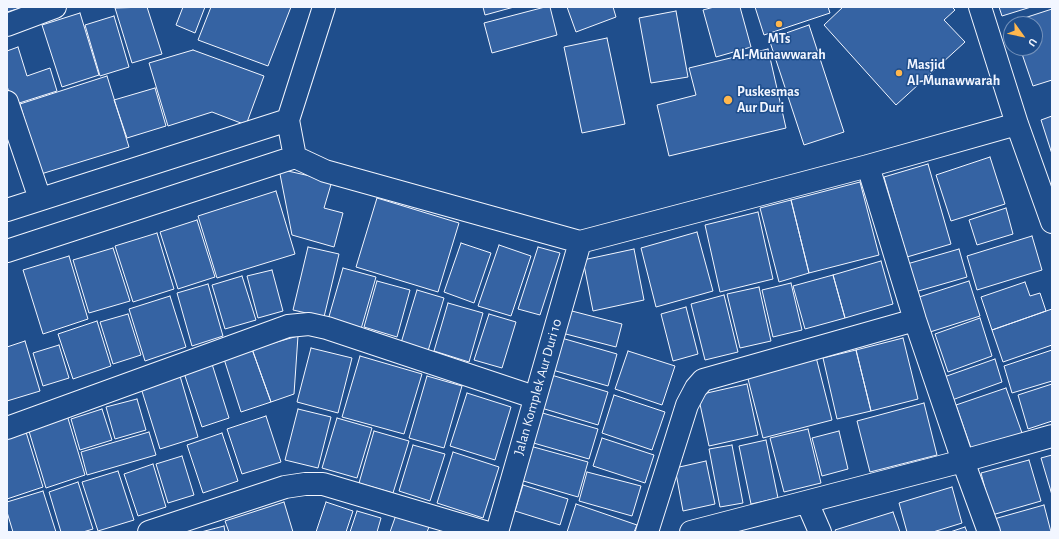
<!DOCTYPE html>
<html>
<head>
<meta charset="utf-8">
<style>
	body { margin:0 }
	#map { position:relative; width:1059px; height:539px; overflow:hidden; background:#1f4e8c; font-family:"Alegreya Sans",sans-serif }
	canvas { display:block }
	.frame { position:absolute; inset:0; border:8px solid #f2f6ff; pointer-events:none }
	.north { position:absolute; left:1003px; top:16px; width:40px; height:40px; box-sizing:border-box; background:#1f4e8c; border:1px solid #7391ba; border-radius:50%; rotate:123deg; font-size:11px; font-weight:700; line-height:16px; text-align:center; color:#f2f6ff }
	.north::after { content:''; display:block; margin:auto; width:14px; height:18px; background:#ffb74d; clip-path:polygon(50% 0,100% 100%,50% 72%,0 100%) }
</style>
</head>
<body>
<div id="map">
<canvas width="1059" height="539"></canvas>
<div class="frame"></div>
<div class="north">U</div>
</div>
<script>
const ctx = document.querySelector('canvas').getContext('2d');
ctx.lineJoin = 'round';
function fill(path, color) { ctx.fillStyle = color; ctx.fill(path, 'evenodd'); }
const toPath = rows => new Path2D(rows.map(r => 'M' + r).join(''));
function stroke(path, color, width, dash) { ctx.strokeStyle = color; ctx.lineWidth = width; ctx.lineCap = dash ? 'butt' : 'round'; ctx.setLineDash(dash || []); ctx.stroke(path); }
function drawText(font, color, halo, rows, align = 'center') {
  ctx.font = font + ' "Alegreya Sans",sans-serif'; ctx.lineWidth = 3; ctx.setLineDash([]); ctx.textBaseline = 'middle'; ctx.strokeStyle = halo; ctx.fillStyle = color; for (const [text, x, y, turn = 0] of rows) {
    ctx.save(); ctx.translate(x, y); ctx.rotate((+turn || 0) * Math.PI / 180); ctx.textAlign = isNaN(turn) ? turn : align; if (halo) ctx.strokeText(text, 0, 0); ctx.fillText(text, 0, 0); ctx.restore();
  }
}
const building = toPath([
	[7,7,24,7,7,12,7,7],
	[147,7,162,54,132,63,115,8,147,7],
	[183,7,205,7,195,33,176,25,183,7],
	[211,7,291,7,268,66,198,40,211,7],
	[483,7,514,7,485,15,483,7],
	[545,7,550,7,557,35,492,53,484,23,545,7],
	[567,7,613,7,616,17,576,32,567,7],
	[714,7,740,7,751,47,716,57,703,10,714,7],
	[755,7,828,7,830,13,764,35,755,7],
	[843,7,952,7,955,10,944,20,965,42,896,105,824,25,843,7],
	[999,7,1031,7,1002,16,999,7],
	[1052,9,1052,80,1033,86,1020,48,1035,48,1035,24,1013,24,1012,22,1052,9],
	[676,11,688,77,651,83,639,18,676,11],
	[80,13,99,75,62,87,42,25,80,13],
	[114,16,129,67,100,76,85,25,114,16],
	[809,25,844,132,804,145,769,39,809,25],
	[607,38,625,124,582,133,564,47,607,38],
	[18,47,27,76,50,68,57,91,13,105,7,86,7,51,18,47],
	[768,49,786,128,669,156,657,105,696,95,689,68,768,49],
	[193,50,264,76,246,125,212,112,168,126,149,63,193,50],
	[107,76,129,147,41,174,20,104,107,76],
	[155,88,166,126,127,138,114,100,155,88],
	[1052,116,1052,154,1041,120,1052,116],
	[990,157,1005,204,951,221,936,175,990,157],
	[928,164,951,244,907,257,884,177,928,164],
	[279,169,332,181,324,208,343,213,334,247,292,235,279,169],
	[860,182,879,255,809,273,791,200,860,182],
	[276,191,295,254,217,278,198,216,276,191],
	[377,198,459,223,438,292,356,267,377,198],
	[791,200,809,273,779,282,760,208,791,200],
	[1006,208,1013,234,977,245,969,220,1006,208],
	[758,212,773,279,720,292,705,225,758,212],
	[197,220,215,277,178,289,160,232,197,220],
	[697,232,713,291,656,307,641,248,697,232],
	[157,233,174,289,133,302,115,246,157,233],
	[1032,236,1042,270,977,290,967,256,1032,236],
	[461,243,491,253,474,303,444,292,461,243],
	[499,245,531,256,511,316,478,306,499,245],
	[308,247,339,254,324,317,293,310,308,247],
	[538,247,560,253,540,315,518,309,538,247],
	[113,248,130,301,89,313,73,260,113,248],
	[634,249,644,300,593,311,583,260,634,249],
	[959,249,967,277,915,292,907,264,959,249],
	[69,256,88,319,43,334,23,270,69,256],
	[881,261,893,304,845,318,833,275,881,261],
	[343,268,376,277,361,329,328,320,343,268],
	[272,270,283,311,258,318,247,276,272,270],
	[833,275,845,318,805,329,793,286,833,275],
	[242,276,256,320,225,329,212,285,242,276],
	[377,281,410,290,397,337,364,327,377,281],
	[969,281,980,316,927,333,916,298,969,281],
	[1025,282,1030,296,1040,293,1046,311,992,330,981,297,1025,282],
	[791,283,802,330,773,337,762,290,791,283],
	[208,284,223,336,192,346,177,293,208,284],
	[759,287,771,341,740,348,727,294,759,287],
	[417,290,444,298,428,351,401,343,417,290],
	[724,295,738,352,705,360,691,304,724,295],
	[170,296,186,347,145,361,129,309,170,296],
	[448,303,483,313,469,362,434,351,448,303],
	[686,307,698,354,673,361,661,314,686,307],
	[1052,309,1052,345,1003,362,992,330,1052,309],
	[568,310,622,324,616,347,562,333,568,310],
	[128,314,141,355,113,364,100,322,128,314],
	[489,314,516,322,502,368,474,360,489,314],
	[980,318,992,356,948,372,935,334,980,318],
	[97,321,111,366,73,379,58,334,97,321],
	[298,336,294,394,271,402,252,349,298,336],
	[558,337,617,354,608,386,549,369,558,337],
	[903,338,918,399,871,411,856,350,903,338],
	[25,341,40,391,7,401,7,347,25,341],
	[59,345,69,378,43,386,33,353,59,345],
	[311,348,352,358,338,413,297,402,311,348],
	[252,349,271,402,241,412,224,359,252,349],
	[856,350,871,411,837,419,823,358,856,350],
	[1052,350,1052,381,1012,393,1004,366,1052,350],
	[628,351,675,366,662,405,615,389,628,351],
	[360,356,422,374,404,434,342,417,360,356],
	[816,357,832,420,763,438,747,375,816,357],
	[995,359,1002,382,952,400,944,377,995,359],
	[212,364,229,418,202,427,184,373,212,364],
	[548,374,608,392,598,425,538,407,548,374],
	[180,376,198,437,160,449,141,388,180,376],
	[427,376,462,386,444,448,409,438,427,376],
	[747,384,758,435,709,446,698,395,747,384],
	[1052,384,1052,421,1028,429,1018,395,1052,384],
	[1006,388,1022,433,972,451,956,405,1006,388],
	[467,393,511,407,495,460,450,446,467,393],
	[614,395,665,412,652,450,602,433,614,395],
	[137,399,146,430,115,439,106,407,137,399],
	[924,403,937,455,870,472,857,421,924,403],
	[102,409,112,440,80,450,71,419,102,409],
	[298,409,331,417,318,468,285,460,298,409],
	[539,412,598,429,589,459,530,442,539,412],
	[67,415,85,475,46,488,28,428,67,415],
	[266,416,281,462,242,474,227,429,266,416],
	[337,418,372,428,357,478,322,468,337,418],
	[808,429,821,483,784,492,770,438,808,429],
	[374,431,409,441,393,493,359,483,374,431],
	[839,431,848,469,822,476,812,438,839,431],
	[26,432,43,487,7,499,7,438,26,432],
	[149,432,156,455,87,475,81,452,149,432],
	[222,433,238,481,203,493,187,445,222,433],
	[602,438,654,455,645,483,593,466,602,438],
	[766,440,778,498,751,504,739,446,766,440],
	[413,445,445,454,430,501,399,491,413,445],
	[732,445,743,503,720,507,709,449,732,445],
	[530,446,588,462,578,497,520,480,530,446],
	[453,452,499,467,483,518,437,503,453,452],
	[1052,455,1052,495,1041,458,1052,455],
	[182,456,194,495,168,503,156,464,182,456],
	[1029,460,1041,501,992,515,981,473,1029,460],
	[706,461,715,504,683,511,675,468,706,461],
	[153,464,166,507,138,516,124,474,153,464],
	[118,471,134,520,98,531,82,482,118,471],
	[587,472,641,486,632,516,579,501,587,472],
	[78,482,93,529,83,532,61,532,49,492,78,482],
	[523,485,568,499,560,525,515,511,523,485],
	[952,487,962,523,933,532,907,532,899,503,952,487],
	[43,491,56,532,13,532,7,512,7,502,43,491],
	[284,502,293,532,229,532,225,521,284,502],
	[326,502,353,511,346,532,316,532,326,502],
	[576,504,637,525,634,532,567,532,576,504],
	[1044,505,1051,532,997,532,994,519,1044,505],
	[357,511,381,518,377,532,350,532,357,511],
	[893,512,900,532,836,532,835,530,893,512],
	[396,515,429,527,427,532,390,532,396,515],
	[224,526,225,532,201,532,224,526],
	[965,527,967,532,950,532,965,527]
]);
fill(building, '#3563a3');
stroke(building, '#f2f6ff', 1);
const minor = toPath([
	[324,7,288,120,295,157,325,171,580,242,868,166,1017,124],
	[980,7,1017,124,1052,222],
	[7,25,55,7],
	[7,102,40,199],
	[868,166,915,320,963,461,989,532],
	[7,210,288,120],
	[7,251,295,157],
	[7,428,288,326,309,324,327,328,534,397],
	[807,502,820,532],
	[149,532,285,487,305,484,323,484,485,532],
	[497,532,580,242],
	[647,532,687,405,696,388,703,380,915,320],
	[691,532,963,461,1052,436]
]);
stroke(minor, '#f2f6ff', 24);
stroke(minor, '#1f4e8c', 22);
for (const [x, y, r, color] of [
	[779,24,4,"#ffb74d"],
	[899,73,4,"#ffb74d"],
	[728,100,5,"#ffb74d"]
]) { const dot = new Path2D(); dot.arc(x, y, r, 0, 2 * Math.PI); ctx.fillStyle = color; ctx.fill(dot); stroke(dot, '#1f4e8c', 1.5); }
drawText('bold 14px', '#f2f6ff', '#1f4e8c', [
	["MTs",779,39,"center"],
	["Al-Munawwarah",779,55,"center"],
	["Masjid",907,65],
	["Al-Munawwarah",907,81],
	["Puskesmas",737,92],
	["Aur Duri",737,108]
], 'left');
drawText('14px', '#f2f6ff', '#1f4e8c', [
	["Jalan Komplek Aur Duri 10",538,387,-74]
]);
</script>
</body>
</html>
